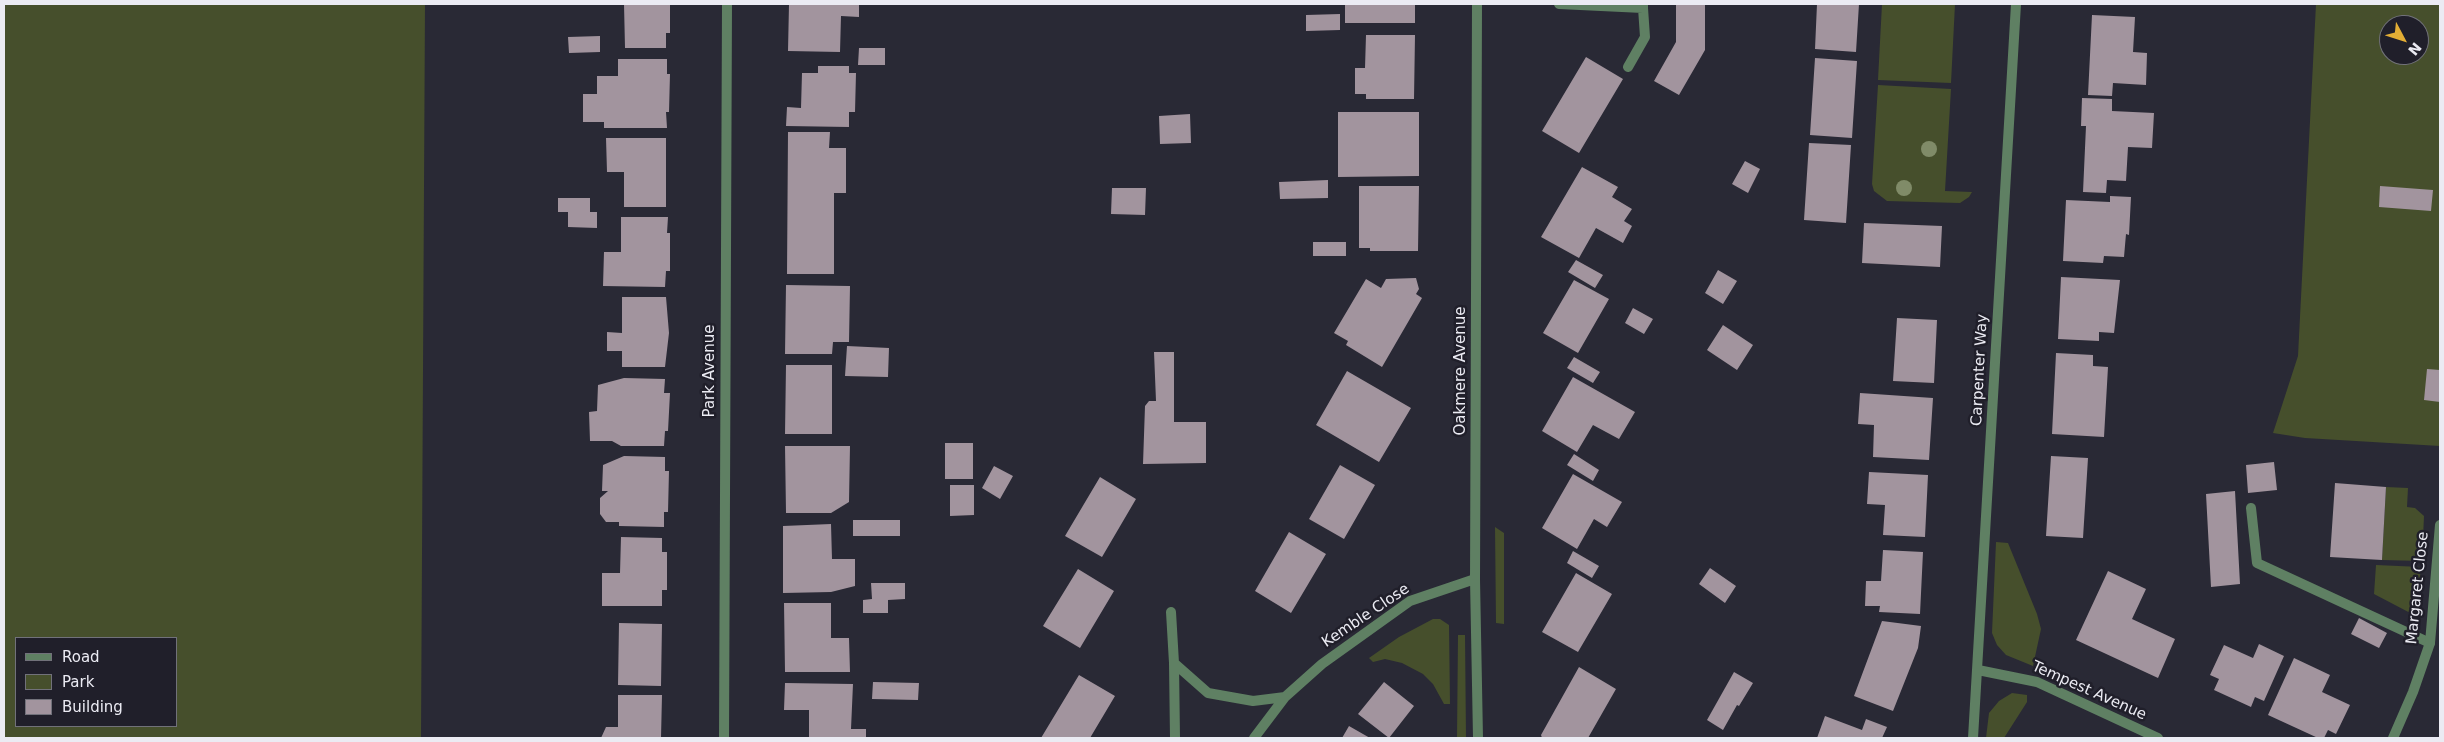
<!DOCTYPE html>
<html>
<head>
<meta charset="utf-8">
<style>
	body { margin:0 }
	#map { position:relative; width:2444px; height:742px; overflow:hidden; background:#292935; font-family:"DejaVu Sans",sans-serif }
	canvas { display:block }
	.frame { position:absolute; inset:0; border:5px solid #ebebf3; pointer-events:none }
	.legend { position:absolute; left:15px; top:637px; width:162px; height:90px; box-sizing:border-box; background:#201f2a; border:1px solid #71717a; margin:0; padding:6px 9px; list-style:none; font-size:15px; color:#ebebf3 }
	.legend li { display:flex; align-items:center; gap:10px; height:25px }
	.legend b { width:25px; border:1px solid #71717a }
	.north { position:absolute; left:2379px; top:15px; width:50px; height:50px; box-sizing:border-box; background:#201f2a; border:1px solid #71717a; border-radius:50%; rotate:130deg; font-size:14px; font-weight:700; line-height:20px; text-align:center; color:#ebebf3 }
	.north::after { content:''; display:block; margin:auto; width:18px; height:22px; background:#e3ae35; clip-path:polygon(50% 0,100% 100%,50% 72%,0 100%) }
</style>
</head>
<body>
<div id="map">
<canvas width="2444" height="742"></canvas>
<div class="frame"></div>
<ul class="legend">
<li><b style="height:6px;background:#5f8063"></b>Road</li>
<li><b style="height:14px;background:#464f2c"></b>Park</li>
<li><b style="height:14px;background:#a2949e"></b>Building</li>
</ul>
<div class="north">N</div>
</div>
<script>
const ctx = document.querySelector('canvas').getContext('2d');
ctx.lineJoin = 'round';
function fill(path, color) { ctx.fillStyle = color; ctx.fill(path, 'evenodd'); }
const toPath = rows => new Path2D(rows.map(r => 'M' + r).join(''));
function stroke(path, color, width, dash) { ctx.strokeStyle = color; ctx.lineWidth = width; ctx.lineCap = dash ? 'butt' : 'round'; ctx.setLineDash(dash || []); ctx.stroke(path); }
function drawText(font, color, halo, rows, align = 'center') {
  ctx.font = font + ' "DejaVu Sans",sans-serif'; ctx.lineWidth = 5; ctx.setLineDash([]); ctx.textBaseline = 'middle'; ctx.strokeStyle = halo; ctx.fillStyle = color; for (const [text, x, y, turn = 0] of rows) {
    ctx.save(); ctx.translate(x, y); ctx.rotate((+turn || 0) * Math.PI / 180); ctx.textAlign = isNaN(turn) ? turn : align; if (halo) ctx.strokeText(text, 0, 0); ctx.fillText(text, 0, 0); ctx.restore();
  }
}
fill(toPath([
	[4,4,425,4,421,738,4,738],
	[176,638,176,726,16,726,16,638],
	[1882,4,1955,4,1951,83,1878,80],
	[2316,4,2440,4,2440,446,2305,438,2273,433,2298,356],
	[2389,25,2419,25,2419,55,2389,55],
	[1878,85,1951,89,1945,191,1972,192,1969,197,1960,203,1887,201,1874,191,1872,184],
	[2386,487,2408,488,2407,507,2415,508,2424,516,2422,561,2382,560],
	[1495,527,1504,533,1504,624,1496,623],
	[1996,542,2008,543,2037,614,2041,629,2033,666,2006,655,1997,645,1992,633],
	[2376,565,2421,567,2416,616,2374,594],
	[1433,619,1440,619,1449,625,1450,704,1444,704,1433,684,1423,674,1402,663,1385,659,1373,662,1369,658,1399,637],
	[1458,635,1465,635,1466,738,1457,738],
	[2012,693,2027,695,2027,702,2004,738,1986,738,1989,713,1999,701]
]), '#464f2c');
fill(toPath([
	[624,4,670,4,670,33,666,33,666,48,625,48],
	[789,4,859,4,859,17,841,16,840,52,788,51],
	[1345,4,1415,4,1415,23,1345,23],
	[1676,4,1705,4,1705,50,1679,95,1654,81,1676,42],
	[1817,4,1859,4,1856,52,1815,49],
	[1340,14,1340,30,1306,31,1306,15],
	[2092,15,2135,17,2133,52,2147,53,2146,85,2113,83,2112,96,2088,95],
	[1366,35,1415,35,1414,99,1366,99,1366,94,1355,94,1355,68,1365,68],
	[600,36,600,52,569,53,568,37],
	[859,48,885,48,885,65,858,65],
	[1586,57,1623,79,1579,153,1542,131],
	[1815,58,1857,61,1852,138,1810,135],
	[618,59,667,59,667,74,670,74,669,112,666,112,667,128,604,128,604,122,583,122,583,94,597,94,597,76,618,76],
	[818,66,849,66,849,73,856,73,855,112,849,112,849,127,786,126,787,107,801,108,802,73,818,73],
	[2082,98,2112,99,2112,111,2154,113,2152,148,2128,147,2126,181,2107,180,2106,193,2083,192,2086,126,2081,126],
	[1338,112,1419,112,1419,176,1338,177],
	[1190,114,1191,143,1160,144,1159,116],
	[788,132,830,132,829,148,846,148,846,193,834,193,834,274,787,274],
	[606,138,666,138,666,207,624,207,624,172,607,172],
	[1809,143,1851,145,1846,223,1804,220],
	[1745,161,1760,169,1748,193,1732,184],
	[1582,167,1618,187,1612,197,1632,209,1624,221,1632,226,1623,243,1596,228,1579,258,1541,237],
	[1328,180,1328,198,1280,199,1279,182],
	[1359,186,1419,186,1418,251,1370,251,1370,248,1359,248],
	[2380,186,2433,190,2431,211,2379,207],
	[1112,188,1146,188,1145,215,1111,214],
	[2110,196,2131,197,2129,235,2126,234,2124,257,2104,256,2103,263,2063,261,2066,200,2110,202],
	[558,198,590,198,590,212,597,212,597,228,568,227,568,212,558,212],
	[621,217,668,217,667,233,670,233,670,271,666,271,665,287,603,286,604,252,621,252],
	[1864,223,1942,226,1940,267,1862,263],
	[1313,242,1346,242,1346,256,1313,256],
	[1576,260,1603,275,1595,288,1568,272],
	[1718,270,1737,281,1723,304,1705,293],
	[2061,277,2120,280,2114,333,2099,332,2099,341,2058,339],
	[1416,278,1419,289,1416,294,1422,298,1382,367,1346,345,1348,341,1334,333,1366,279,1381,288,1386,279],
	[1574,280,1609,299,1578,353,1543,333],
	[786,285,850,286,849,342,833,342,832,354,785,354],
	[622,297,666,297,669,333,665,367,622,367,622,351,607,351,607,332,622,333],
	[1633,308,1653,319,1644,334,1625,323],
	[1897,318,1937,320,1934,383,1893,381],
	[1723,325,1753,345,1737,370,1707,350],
	[847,346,889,348,888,377,845,376],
	[1154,352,1174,352,1174,422,1206,422,1206,463,1143,464,1145,406,1149,401,1156,401],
	[2056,353,2093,355,2093,366,2108,367,2104,437,2052,434],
	[1574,357,1600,372,1593,383,1567,368],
	[786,365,832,365,832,434,785,434],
	[2427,369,2440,370,2440,402,2424,400],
	[1347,371,1411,408,1379,462,1316,425],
	[1573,377,1635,412,1619,439,1593,425,1577,452,1542,431],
	[624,378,665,379,664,393,670,393,668,431,665,431,664,446,621,446,612,441,590,441,589,412,597,411,598,385],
	[1860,393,1933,398,1929,460,1873,457,1874,425,1858,424],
	[945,443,973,443,973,479,945,479],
	[785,446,850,446,849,502,831,513,786,513],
	[1574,454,1599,470,1593,481,1567,465],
	[624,456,665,457,665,471,669,471,668,512,664,512,664,527,619,526,619,522,606,522,600,514,600,498,608,491,602,491,603,465],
	[2051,456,2088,458,2083,538,2046,536],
	[2274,462,2277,490,2248,493,2246,465],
	[1340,465,1375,485,1344,539,1309,519],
	[994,466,1013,476,1000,499,982,488],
	[1869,472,1928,475,1925,537,1883,535,1885,505,1867,504],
	[1573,474,1622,502,1607,527,1594,519,1577,549,1542,528],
	[1100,477,1136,499,1102,557,1065,536],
	[2335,483,2386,487,2382,560,2330,557],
	[950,485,974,485,974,515,950,516],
	[2235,491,2240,584,2211,587,2206,494],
	[853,520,900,520,900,536,853,536],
	[831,524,832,559,855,559,855,586,831,592,783,593,783,526],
	[1289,532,1326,554,1291,613,1255,591],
	[621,537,662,538,662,552,667,552,667,590,662,590,662,606,602,606,602,573,620,573],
	[1883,550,1923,552,1920,614,1879,612,1880,606,1865,606,1866,581,1881,581],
	[1573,551,1599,566,1592,578,1567,563],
	[1710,568,1736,586,1725,603,1699,584],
	[1078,569,1114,591,1080,648,1043,626],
	[2108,571,2146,589,2132,619,2175,639,2158,678,2076,640],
	[1576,573,1612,594,1578,652,1542,632],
	[871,583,905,583,905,599,888,600,888,613,863,613,863,600,872,599],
	[784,603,831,603,831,638,849,638,850,672,785,672],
	[2359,618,2387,633,2379,648,2351,634],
	[1882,621,1921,626,1918,648,1893,711,1854,696],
	[619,623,662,624,661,686,618,685],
	[2259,644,2284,656,2264,701,2255,697,2251,707,2214,690,2219,679,2210,675,2224,645,2253,658],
	[2294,658,2330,675,2322,692,2350,705,2336,734,2328,730,2324,738,2318,738,2268,715],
	[1579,667,1616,689,1588,738,1542,738,1541,735],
	[1734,672,1753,683,1739,706,1737,705,1723,730,1707,720],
	[1079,675,1115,696,1090,738,1041,738],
	[873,682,919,683,918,700,872,699],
	[1384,682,1414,706,1389,738,1358,714],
	[785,683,853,684,851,729,866,729,866,738,809,738,809,710,784,710],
	[618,695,662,695,661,738,601,738,606,727,618,727],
	[1825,716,1862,730,1866,719,1887,727,1882,738,1817,738],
	[1349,726,1370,738,1342,738]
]), '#a2949e');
stroke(toPath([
	[1559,4,1643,8,1643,4],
	[1628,67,1645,37,1643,8],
	[2251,508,2257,563,2430,643]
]), '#5f8063', 10);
stroke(toPath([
	[1477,4,1475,579,1478,738],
	[1171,612,1174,663],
	[1978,670,2037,682,2158,738],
	[724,738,727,4],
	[1175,738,1174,663,1208,693,1253,701,1285,697],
	[1254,738,1285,697,1322,664,1410,601,1475,579],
	[1973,738,2016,4],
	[2393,738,2413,692,2430,643,2440,525]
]), '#5f8063', 10);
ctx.fillStyle = '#808b68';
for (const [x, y] of [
	[1929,149],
	[1904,188]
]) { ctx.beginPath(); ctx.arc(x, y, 8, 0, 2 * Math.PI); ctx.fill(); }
drawText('15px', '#ebebf3', '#201f2a', [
	["Carpenter Way",1980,370,-87],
	["Park Avenue",710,371,-90],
	["Oakmere Avenue",1461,371,-90],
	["Margaret Close",2418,588,-84],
	["Kemble Close",1366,616,-34],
	["Tempest Avenue",2089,691,24]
]);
</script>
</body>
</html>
